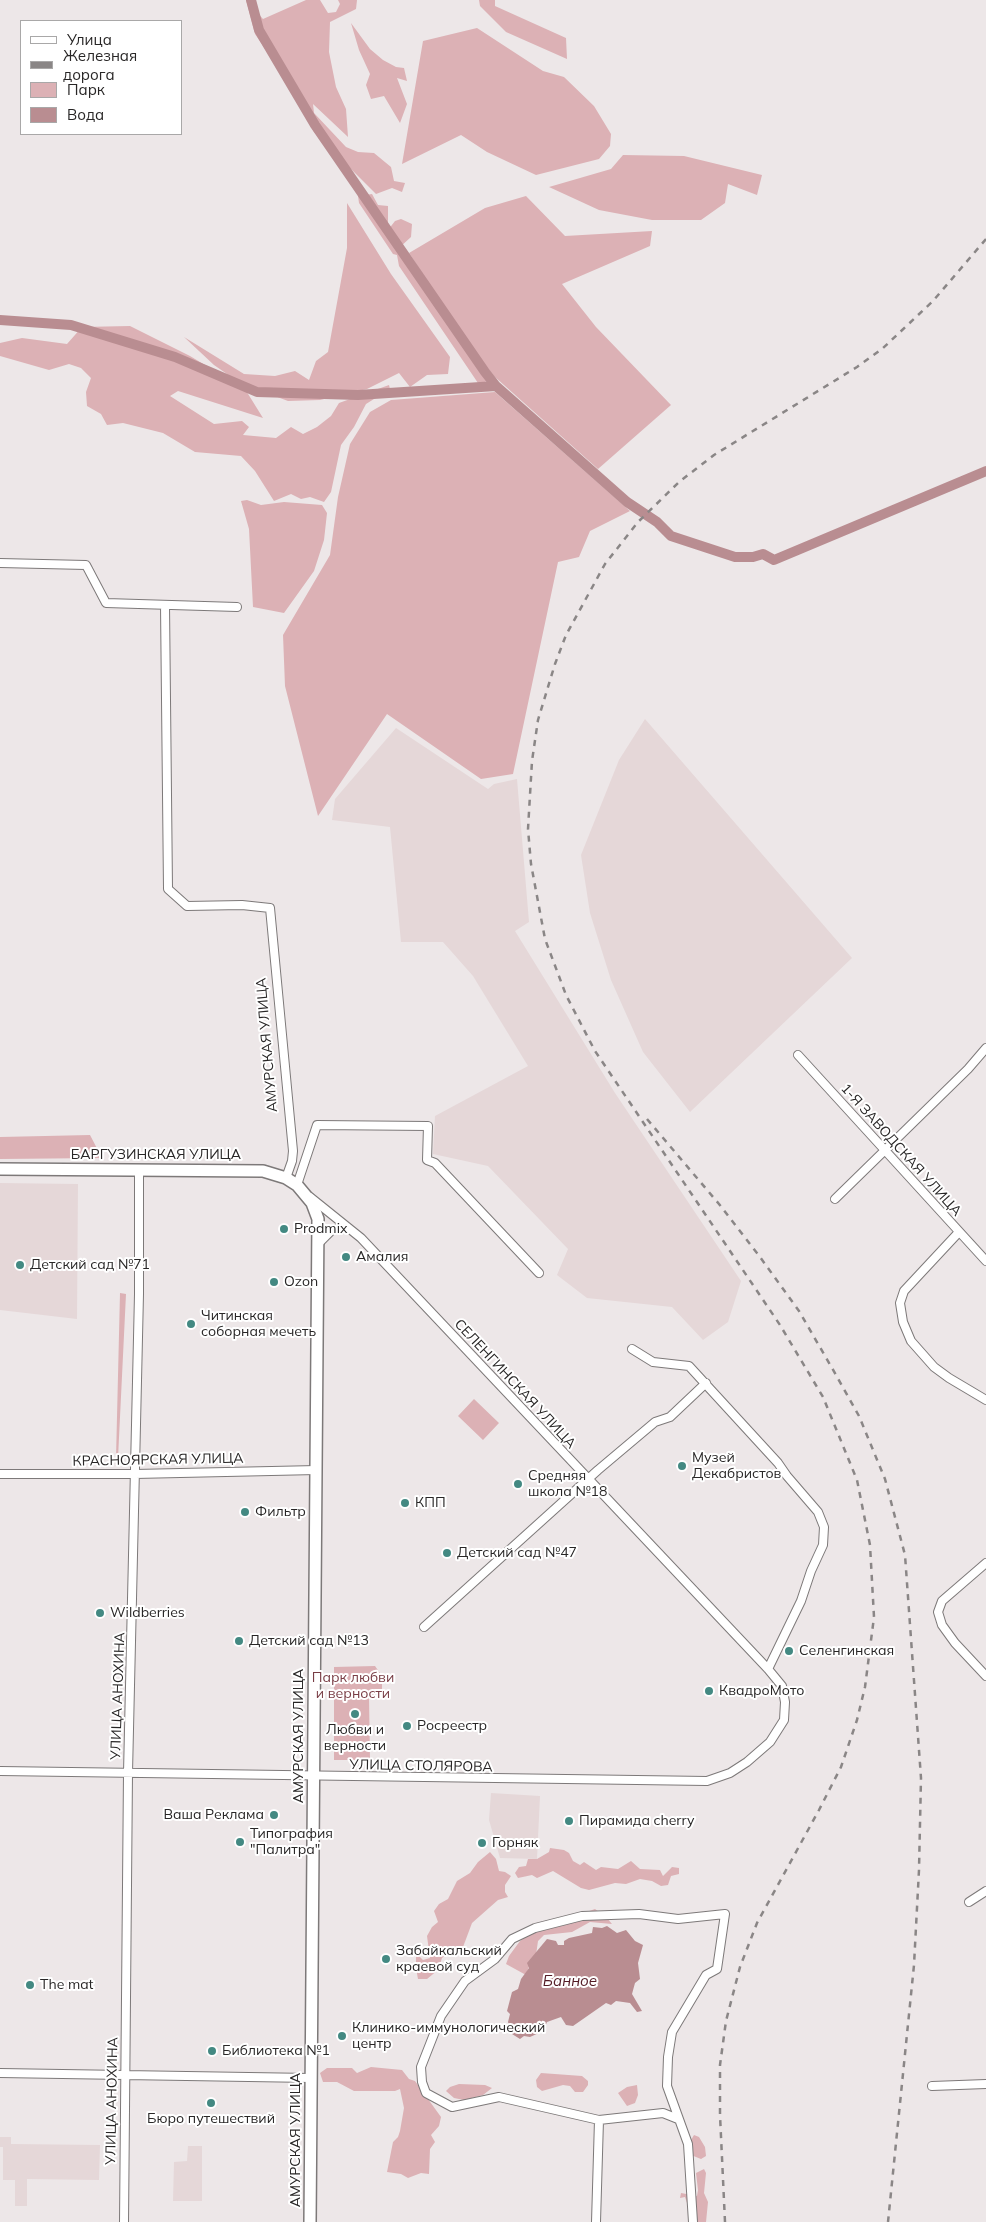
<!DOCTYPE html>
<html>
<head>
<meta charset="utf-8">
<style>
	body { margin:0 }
	#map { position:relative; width:986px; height:2222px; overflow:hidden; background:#ede7e8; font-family:Mulish,sans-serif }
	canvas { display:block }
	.legend { position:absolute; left:20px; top:20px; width:162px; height:115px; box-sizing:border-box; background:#fff; border:1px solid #a9a8a8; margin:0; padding:6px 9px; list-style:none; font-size:15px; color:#282626 }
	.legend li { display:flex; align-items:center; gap:10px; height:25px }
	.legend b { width:25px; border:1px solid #a9a8a8 }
</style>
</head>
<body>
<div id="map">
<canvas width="986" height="2222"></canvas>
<ul class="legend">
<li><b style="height:6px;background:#fff"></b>Улица</li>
<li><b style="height:6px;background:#8a8686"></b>Железная дорога</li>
<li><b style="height:14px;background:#dcb1b5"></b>Парк</li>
<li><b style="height:14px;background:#b98d91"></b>Вода</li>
</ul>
</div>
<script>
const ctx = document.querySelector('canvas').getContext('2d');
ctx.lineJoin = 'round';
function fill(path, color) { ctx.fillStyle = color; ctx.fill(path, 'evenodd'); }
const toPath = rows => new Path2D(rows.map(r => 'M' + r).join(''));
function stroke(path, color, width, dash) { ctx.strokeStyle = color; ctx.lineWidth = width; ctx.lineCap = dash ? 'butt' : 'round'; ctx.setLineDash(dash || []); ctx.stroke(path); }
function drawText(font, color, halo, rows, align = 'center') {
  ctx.font = font + ' Mulish,sans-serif'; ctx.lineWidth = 4; ctx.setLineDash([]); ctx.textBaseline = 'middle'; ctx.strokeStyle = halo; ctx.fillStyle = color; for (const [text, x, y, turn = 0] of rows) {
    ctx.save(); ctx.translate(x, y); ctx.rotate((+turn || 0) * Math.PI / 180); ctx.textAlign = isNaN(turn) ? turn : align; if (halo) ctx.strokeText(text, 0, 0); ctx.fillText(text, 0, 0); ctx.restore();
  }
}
fill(toPath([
	[645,719,852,958,690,1112,643,1052,611,980,590,913,581,855,619,760],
	[396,728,488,789,494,784,517,779,529,922,515,931,615,1093,741,1281,728,1322,703,1340,672,1307,587,1298,557,1275,568,1249,488,1166,433,1154,435,1116,528,1066,473,976,443,942,401,942,390,827,332,820,335,799],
	[0,1183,78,1184,77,1319,0,1310],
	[491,1793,540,1796,537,1859,500,1858,489,1820],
	[0,2137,11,2137,11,2144,100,2145,99,2180,27,2179,27,2206,15,2206,15,2180,3,2180,3,2147,0,2147],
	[188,2146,202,2146,202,2201,173,2201,174,2162,187,2161]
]), '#e5d7d8');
fill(toPath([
	[246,0,263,19,306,0,320,0,328,13,336,12,340,4,338,0,357,0,356,9,330,22,329,52,336,87,346,109,348,137,313,104,314,113,346,147,358,152,374,153,391,167,394,181,405,183,402,192,392,188,376,194,314,132,286,80,255,34],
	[479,0,495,0,495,6,566,38,567,59,506,32,480,6],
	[351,23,370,49,383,60,396,67,404,68,407,81,397,78,407,104,400,123,384,96,371,99,366,85,370,74,359,50],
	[477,28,543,71,564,77,594,106,611,134,610,146,599,159,536,175,487,152,461,135,402,164,423,41],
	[623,155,684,156,762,175,757,195,728,184,725,203,701,220,652,220,599,210,549,187,611,169],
	[372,194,378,205,388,206,388,230,395,221,401,219,412,224,411,237,399,248,399,253,488,380,480,386,399,266,397,255,393,254,359,203,358,196],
	[526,196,565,236,652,231,650,246,562,284,596,327,671,405,598,469,495,377,474,352,409,253,485,208],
	[347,203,391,274,450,357,448,374,427,375,410,387,399,373,367,389,320,400,288,401,240,383,214,365,184,337,244,374,275,376,295,371,309,380,316,361,328,352,347,248],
	[130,326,190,356,245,389,263,418,178,391,170,396,214,424,242,421,249,427,243,435,276,438,291,427,303,434,317,427,331,416,339,403,389,385,390,389,366,404,354,427,341,445,331,492,324,502,310,497,301,499,291,494,274,501,255,471,241,456,195,452,163,433,123,423,107,425,101,414,87,406,86,392,91,378,81,368,69,364,49,370,0,356,0,343,22,338,67,344,82,327],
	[495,392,630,511,590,531,579,557,558,562,513,774,481,779,387,714,318,816,285,686,283,635,330,555,338,497,350,444,370,412,391,400],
	[247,500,261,505,284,502,322,505,327,513,324,540,314,571,284,613,253,607,249,529,241,501],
	[90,1135,102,1158,0,1159,0,1137],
	[120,1293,126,1294,118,1458,116,1458],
	[474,1399,499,1423,483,1440,458,1416],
	[375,1666,382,1676,382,1695,369,1696,370,1760,334,1760,334,1667],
	[550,1848,564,1850,569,1853,573,1861,580,1865,584,1862,596,1870,601,1867,618,1869,631,1861,640,1869,660,1870,663,1876,672,1867,679,1868,679,1874,671,1876,668,1885,661,1886,652,1881,640,1879,626,1884,615,1883,589,1890,581,1888,553,1871,537,1878,532,1875,518,1878,515,1873,519,1867,526,1866,528,1859,537,1859,549,1852],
	[490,1852,496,1859,499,1871,505,1872,511,1876,505,1885,505,1892,508,1897,498,1900,472,1923,463,1947,456,1953,450,1952,442,1958,438,1970,427,1979,418,1979,416,1968,416,1953,423,1960,430,1958,427,1936,432,1927,438,1922,434,1911,439,1904,448,1899,457,1881,470,1873,478,1862],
	[595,1909,599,1912,600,1919,607,1918,612,1924,590,1922,572,1932,544,1935,538,1941,536,1955,532,1958,526,1975,506,1964,509,1956,520,1941,537,1929],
	[371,2067,402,2070,409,2079,415,2081,441,2117,439,2126,431,2135,435,2142,430,2149,429,2174,421,2173,408,2178,401,2174,387,2172,393,2142,398,2137,400,2131,404,2108,400,2089,395,2091,354,2091,337,2082,323,2082,320,2073,327,2068,352,2068,357,2073],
	[541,2073,582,2076,588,2081,588,2085,583,2092,575,2092,570,2086,563,2085,542,2091,537,2087,536,2080],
	[459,2084,485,2085,492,2088,483,2095,464,2100,454,2098,446,2091,450,2087],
	[637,2085,638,2095,635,2103,627,2106,618,2093,627,2087],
	[694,2135,699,2137,705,2147,706,2156,701,2159,691,2155,691,2140],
	[704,2169,706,2173,704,2193,708,2202,706,2222,689,2222,689,2209,685,2197,680,2198,681,2193,697,2196,698,2190,696,2173]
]), '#dcb1b5');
fill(toPath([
	[607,1926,617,1933,626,1930,635,1941,643,1945,638,1963,640,1979,635,1983,632,1994,642,2011,637,2012,630,2003,616,2001,611,2005,606,2003,573,2026,566,2025,561,2017,547,2022,543,2031,530,2037,524,2036,520,2039,512,2034,508,2022,510,2014,507,2011,512,1992,518,1989,521,1979,529,1968,527,1963,547,1939,556,1941,558,1945,564,1945,564,1941,569,1938,592,1933,593,1927,602,1928]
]), '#b98d91');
stroke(toPath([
	[251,0,259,30,315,125,485,372,496,386,627,502,657,522,671,536,735,557,753,557,763,554,774,560,986,471],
	[0,320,71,325,175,357,257,392,358,395,496,386]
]), '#b98d91', 10);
const minor = toPath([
	[0,563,86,565,106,603,237,607],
	[165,605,168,889,187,906,242,905,270,908,293,1151,292,1161,286,1178],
	[798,1055,986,1261],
	[297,1185,317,1125,428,1126,427,1160,435,1163,539,1273],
	[835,1199,968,1069,986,1048],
	[959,1232,904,1291,900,1303,903,1322,911,1341,934,1367,949,1378,986,1400],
	[319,1243,332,1230,347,1227],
	[632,1349,653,1362,689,1366,778,1463,787,1476,818,1512,824,1527,823,1545,811,1571,801,1601,768,1669],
	[0,1474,135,1474,317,1470],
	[986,1563,942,1601,938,1612,942,1625,955,1643,986,1676],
	[424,1627,598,1470,655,1422,670,1417,706,1383],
	[0,1771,707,1781,730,1773,747,1762,770,1742,784,1720,785,1702,782,1686,768,1669,361,1238,310,1197],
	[969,1902,986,1891],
	[0,2073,311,2078],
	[932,2086,986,2084],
	[678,2119,663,2113,599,2120,499,2097,452,2107,426,2093,422,2082,421,2067,441,2016,465,1981,495,1959,512,1939,535,1928,582,1916,639,1914,678,1919,725,1914,717,1969,706,1975,672,2032,668,2057,667,2086,688,2144,693,2222],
	[124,2222,128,1773,139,1294,139,1170],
	[596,2222,599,2120]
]);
const secondary = toPath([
	[0,1169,263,1171,286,1178,297,1185,312,1203,318,1219,310,2222]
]);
stroke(minor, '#7d7979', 10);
stroke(secondary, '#7d7979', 14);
stroke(minor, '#fff', 8);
stroke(secondary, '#fff', 11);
stroke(toPath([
	[647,1119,719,1204,760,1257,799,1311,832,1368,859,1416,885,1479,905,1555,921,1778,919,1870,914,1965,888,2222],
	[725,2222,720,2115,720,2065,726,2021,740,1967,757,1923,819,1810,841,1767,857,1720,865,1687,874,1617,870,1545,857,1480,823,1397,780,1325,595,1051,566,995,545,939,531,864,528,829,532,761,538,720,555,664,566,635,605,564,638,522,679,482,714,455,857,367,882,349,933,301,986,239]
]), '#8a8686', 2.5, [6, 6]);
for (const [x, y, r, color] of [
	[284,1229,5,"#438982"],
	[346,1257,5,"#438982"],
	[20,1265,5,"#438982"],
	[274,1282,5,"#438982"],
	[191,1324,5,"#438982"],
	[682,1466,5,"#438982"],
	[518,1484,5,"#438982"],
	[405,1503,5,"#438982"],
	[245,1512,5,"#438982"],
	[447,1553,5,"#438982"],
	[100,1613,5,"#438982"],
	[239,1641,5,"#438982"],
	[789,1651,5,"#438982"],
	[709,1691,5,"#438982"],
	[355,1714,5,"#438982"],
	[407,1726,5,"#438982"],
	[274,1815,5,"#438982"],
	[569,1821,5,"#438982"],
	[240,1842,5,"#438982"],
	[482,1843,5,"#438982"],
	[386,1959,5,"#438982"],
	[30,1985,5,"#438982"],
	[342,2036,5,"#438982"],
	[212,2051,5,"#438982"],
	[211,2103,5,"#438982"]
]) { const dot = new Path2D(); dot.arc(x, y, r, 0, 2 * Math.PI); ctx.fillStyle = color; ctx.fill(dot); stroke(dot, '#fff', 2); }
drawText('14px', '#282626', '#fff', [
	["АМУРСКАЯ УЛИЦА",267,1045,-95],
	["1-Я ЗАВОДСКАЯ УЛИЦА",901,1150,48],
	["БАРГУЗИНСКАЯ УЛИЦА",156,1155],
	["СЕЛЕНГИНСКАЯ УЛИЦА",515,1384,47],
	["КРАСНОЯРСКАЯ УЛИЦА",158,1460,-1],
	["УЛИЦА АНОХИНА",118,1696,-88],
	["АМУРСКАЯ УЛИЦА",299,1736,-90],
	["УЛИЦА СТОЛЯРОВА",421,1766,1],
	["УЛИЦА АНОХИНА",112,2101,-89],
	["АМУРСКАЯ УЛИЦА",296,2140,-90]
]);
drawText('14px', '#282626', '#fff', [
	["Prodmix",294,1229],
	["Амалия",356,1257],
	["Детский сад №71",30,1265],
	["Ozon",284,1282],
	["Читинская",201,1316],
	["соборная мечеть",201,1332],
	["Музей",692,1458],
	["Декабристов",692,1474],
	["Средняя",528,1476],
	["школа №18",528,1492],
	["КПП",415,1503],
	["Фильтр",255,1512],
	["Детский сад №47",457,1553],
	["Wildberries",110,1613],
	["Детский сад №13",249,1641],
	["Селенгинская",799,1651],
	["КвадроМото",719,1691],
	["Росреестр",417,1726],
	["Любви и",355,1730,"center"],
	["верности",355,1746,"center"],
	["Ваша Реклама",264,1815,"right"],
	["Пирамида cherry",579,1821],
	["Типография",250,1834],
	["\"Палитра\"",250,1850],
	["Горняк",492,1843],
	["Забайкальский",396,1951],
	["краевой суд",396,1967],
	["The mat",40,1985],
	["Клинико-иммунологический",352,2028],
	["центр",352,2044],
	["Библиотека №1",222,2051],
	["Бюро путешествий",211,2119,"center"]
], 'left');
drawText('14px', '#793d45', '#fff', [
	["Парк любви",353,1678],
	["и верности",353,1694]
]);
drawText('italic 15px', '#541c26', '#fff', [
	["Банное",570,1981]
]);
</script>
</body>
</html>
